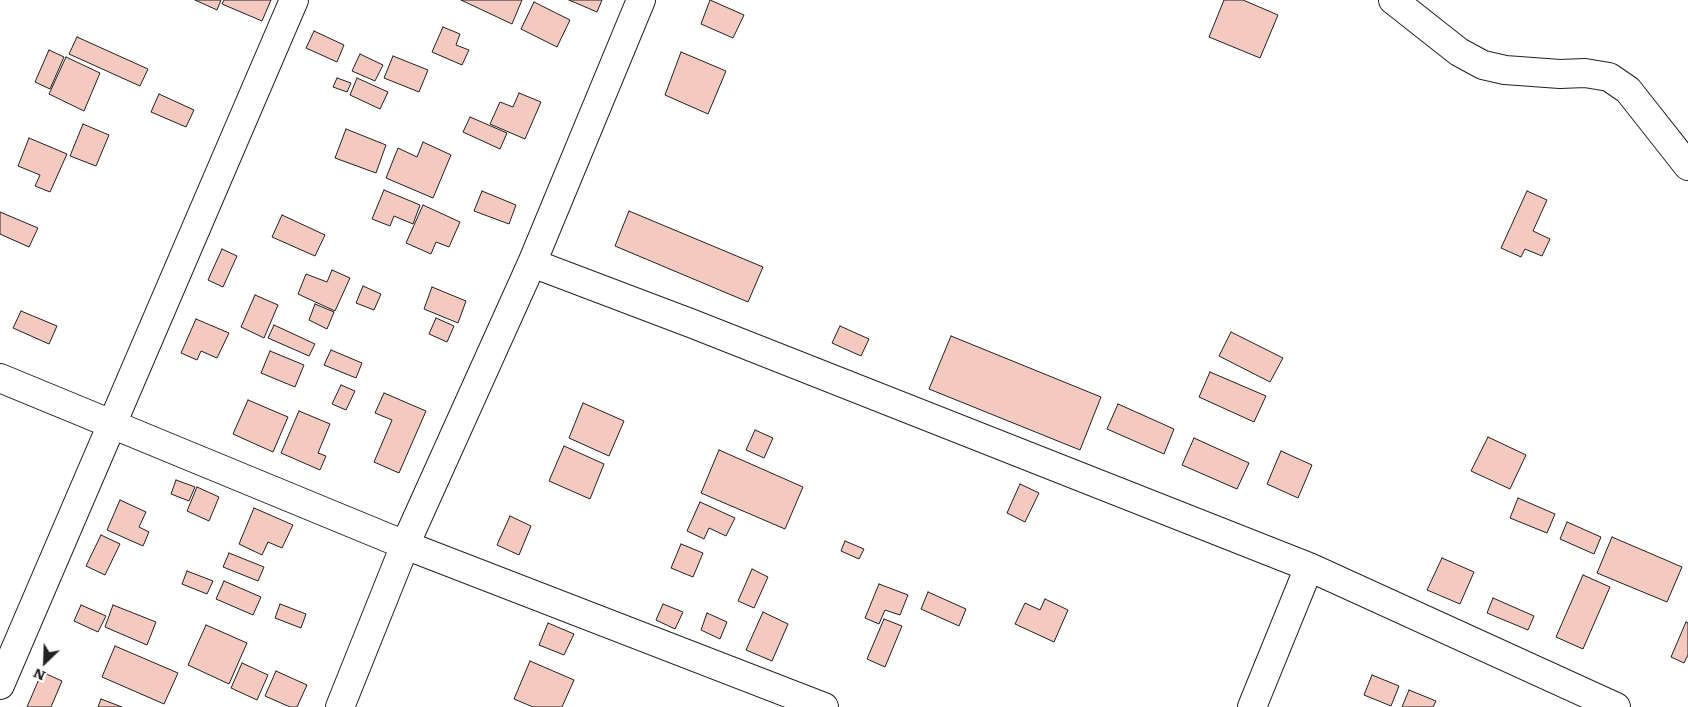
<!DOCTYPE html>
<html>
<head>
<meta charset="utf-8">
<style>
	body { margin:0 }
	#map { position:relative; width:1688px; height:707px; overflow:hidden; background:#fff; font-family:Literata,serif }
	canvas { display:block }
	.north { position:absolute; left:20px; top:637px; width:50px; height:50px; -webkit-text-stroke:4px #fff; paint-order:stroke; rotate:204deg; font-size:14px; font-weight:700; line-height:20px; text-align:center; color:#222 }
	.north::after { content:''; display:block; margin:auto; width:18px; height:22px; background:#222; clip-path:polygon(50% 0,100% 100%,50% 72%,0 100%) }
</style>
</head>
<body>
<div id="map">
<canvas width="1688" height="707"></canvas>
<div class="north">N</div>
</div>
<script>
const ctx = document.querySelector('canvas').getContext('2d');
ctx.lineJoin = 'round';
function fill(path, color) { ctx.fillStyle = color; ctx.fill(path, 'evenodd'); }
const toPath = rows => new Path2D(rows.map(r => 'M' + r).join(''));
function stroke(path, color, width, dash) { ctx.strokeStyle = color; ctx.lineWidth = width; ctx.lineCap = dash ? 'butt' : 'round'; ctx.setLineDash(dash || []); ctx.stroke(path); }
const building = toPath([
	[195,0,221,0,217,10,195,0],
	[224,0,271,0,262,21,222,4,224,0],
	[461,0,522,0,512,24,461,0],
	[569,0,602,0,597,12,569,0],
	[710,0,744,15,733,38,701,24,710,0],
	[1224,0,1243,0,1278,15,1260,58,1209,37,1224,0],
	[534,2,570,20,557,47,521,29,534,2],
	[443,27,460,34,456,45,469,50,462,65,432,52,443,27],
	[314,31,344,45,337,62,306,48,314,31],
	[77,37,148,69,140,86,69,54,77,37],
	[49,50,64,57,50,89,35,82,49,50],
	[681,52,726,71,708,114,665,95,681,52],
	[360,54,383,65,375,81,352,71,360,54],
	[393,56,428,70,419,92,384,78,393,56],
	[66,57,100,73,84,111,49,94,66,57],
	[337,78,351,83,347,92,333,87,337,78],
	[357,78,388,92,380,109,350,95,357,78],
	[519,93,541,102,525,139,490,124,500,102,513,107,519,93],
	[159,94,194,110,186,127,151,112,159,94],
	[470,117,507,133,500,149,463,132,470,117],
	[83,124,109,135,96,166,70,156,83,124],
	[346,129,386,145,376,173,335,158,346,129],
	[29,138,67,154,50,192,35,186,40,175,18,166,29,138],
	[423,142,451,155,433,198,386,178,398,148,417,157,423,142],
	[384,190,420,205,413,224,394,216,390,226,372,219,384,190],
	[482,191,516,205,509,224,474,211,482,191],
	[1527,191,1547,200,1533,231,1550,239,1542,256,1525,249,1521,257,1501,248,1527,191],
	[423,205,460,222,449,247,436,242,431,254,406,243,423,205],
	[629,211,763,267,748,302,615,246,629,211],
	[0,212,38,228,29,247,0,234,0,212],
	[282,215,325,235,315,256,272,237,282,215],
	[222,249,237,256,223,287,208,280,222,249],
	[332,270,350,278,335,311,298,294,306,274,327,282,332,270],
	[363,286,381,294,374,310,356,303,363,286],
	[432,287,466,301,458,323,424,309,432,287],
	[255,295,278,305,264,338,241,327,255,295],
	[315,304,334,312,327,329,309,320,315,304],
	[21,311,57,326,49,344,13,328,21,311],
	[436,318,454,326,447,342,429,334,436,318],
	[196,319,229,333,217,358,201,351,197,360,181,353,196,319],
	[274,325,315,344,309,356,268,338,274,325],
	[840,326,869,339,861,356,832,343,840,326],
	[1231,332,1283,358,1270,382,1219,356,1231,332],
	[951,336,1101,397,1080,450,929,389,951,336],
	[331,350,362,363,356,378,324,365,331,350],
	[270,351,304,365,295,387,261,373,270,351],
	[1210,372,1266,396,1254,422,1199,397,1210,372],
	[341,385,355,391,346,410,332,404,341,385],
	[384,393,426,411,399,473,374,462,392,420,375,413,384,393],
	[248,400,288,417,273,452,233,434,248,400],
	[583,403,624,421,609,456,569,438,583,403],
	[1118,404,1174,429,1164,454,1107,429,1118,404],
	[299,411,330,424,318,453,326,456,320,470,281,453,299,411],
	[755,430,773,438,764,458,746,450,755,430],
	[1488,437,1526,455,1510,489,1471,471,1488,437],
	[1194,438,1249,463,1237,489,1182,465,1194,438],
	[564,446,604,464,590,499,549,481,564,446],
	[719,450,803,487,785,529,701,493,719,450],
	[1281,451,1312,465,1298,498,1267,484,1281,451],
	[176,480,195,487,189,501,171,494,176,480],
	[1020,484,1039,493,1025,522,1007,513,1020,484],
	[197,487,219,497,209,521,187,511,197,487],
	[1518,498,1555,514,1547,533,1510,518,1518,498],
	[120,500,146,512,139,527,149,532,143,546,107,530,120,500],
	[700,502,735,518,726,536,709,528,704,539,687,531,700,502],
	[254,508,293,525,282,548,268,542,262,555,239,544,254,508],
	[510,516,531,526,519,555,497,545,510,516],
	[1567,522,1601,537,1594,554,1560,539,1567,522],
	[101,535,120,544,105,575,86,566,101,535],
	[1612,537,1682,567,1667,602,1597,573,1612,537],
	[845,541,864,549,859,559,841,551,845,541],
	[681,544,703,553,693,577,671,568,681,544],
	[229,553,264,567,258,581,223,567,229,553],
	[1442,558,1474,572,1460,604,1427,590,1442,558],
	[752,569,768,577,754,608,738,601,752,569],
	[187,571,213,581,207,594,182,584,187,571],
	[1583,575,1610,587,1583,649,1556,637,1583,575],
	[224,581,261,597,253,615,216,599,224,581],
	[879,584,908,595,900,615,885,610,879,624,865,618,879,584],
	[928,592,966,609,959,626,921,609,928,592],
	[1493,598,1534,616,1528,630,1487,613,1493,598],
	[1045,599,1068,610,1054,642,1015,624,1025,603,1040,610,1045,599],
	[280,604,306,614,301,628,275,618,280,604],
	[663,604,683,612,675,629,656,620,663,604],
	[81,605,106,616,98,632,74,621,81,605],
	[113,605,156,622,147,645,105,627,113,605],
	[763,612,788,624,772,661,746,650,763,612],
	[707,613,727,622,720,639,701,630,707,613],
	[884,619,902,626,885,667,867,659,884,619],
	[1686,622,1688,623,1688,655,1684,663,1671,657,1686,622],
	[548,623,574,634,564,655,539,645,548,623],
	[206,625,247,643,229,684,188,665,206,625],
	[115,646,178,673,164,704,102,677,115,646],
	[530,661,574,680,562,707,533,707,514,699,530,661],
	[242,663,268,675,257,700,231,688,242,663],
	[276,671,307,685,297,707,290,707,265,696,276,671],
	[42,672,62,681,51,707,27,707,42,672],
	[1372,675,1399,686,1391,706,1364,695,1372,675],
	[1409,690,1436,701,1433,707,1402,707,1409,690],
	[101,699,122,707,98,707,101,699]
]);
fill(building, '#f3c9c0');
stroke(building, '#222', 1);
const street = toPath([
	[1393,0,1459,52,1483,65,1505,70,1560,74,1585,73,1609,77,1628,90,1688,166],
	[532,263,693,324,1309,567,1616,707],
	[0,378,405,545,824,707],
	[0,685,294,0],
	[340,707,405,545,532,263,641,0],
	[1252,707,1309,567]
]);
stroke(street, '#222', 30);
stroke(street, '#fff', 28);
</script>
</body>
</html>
